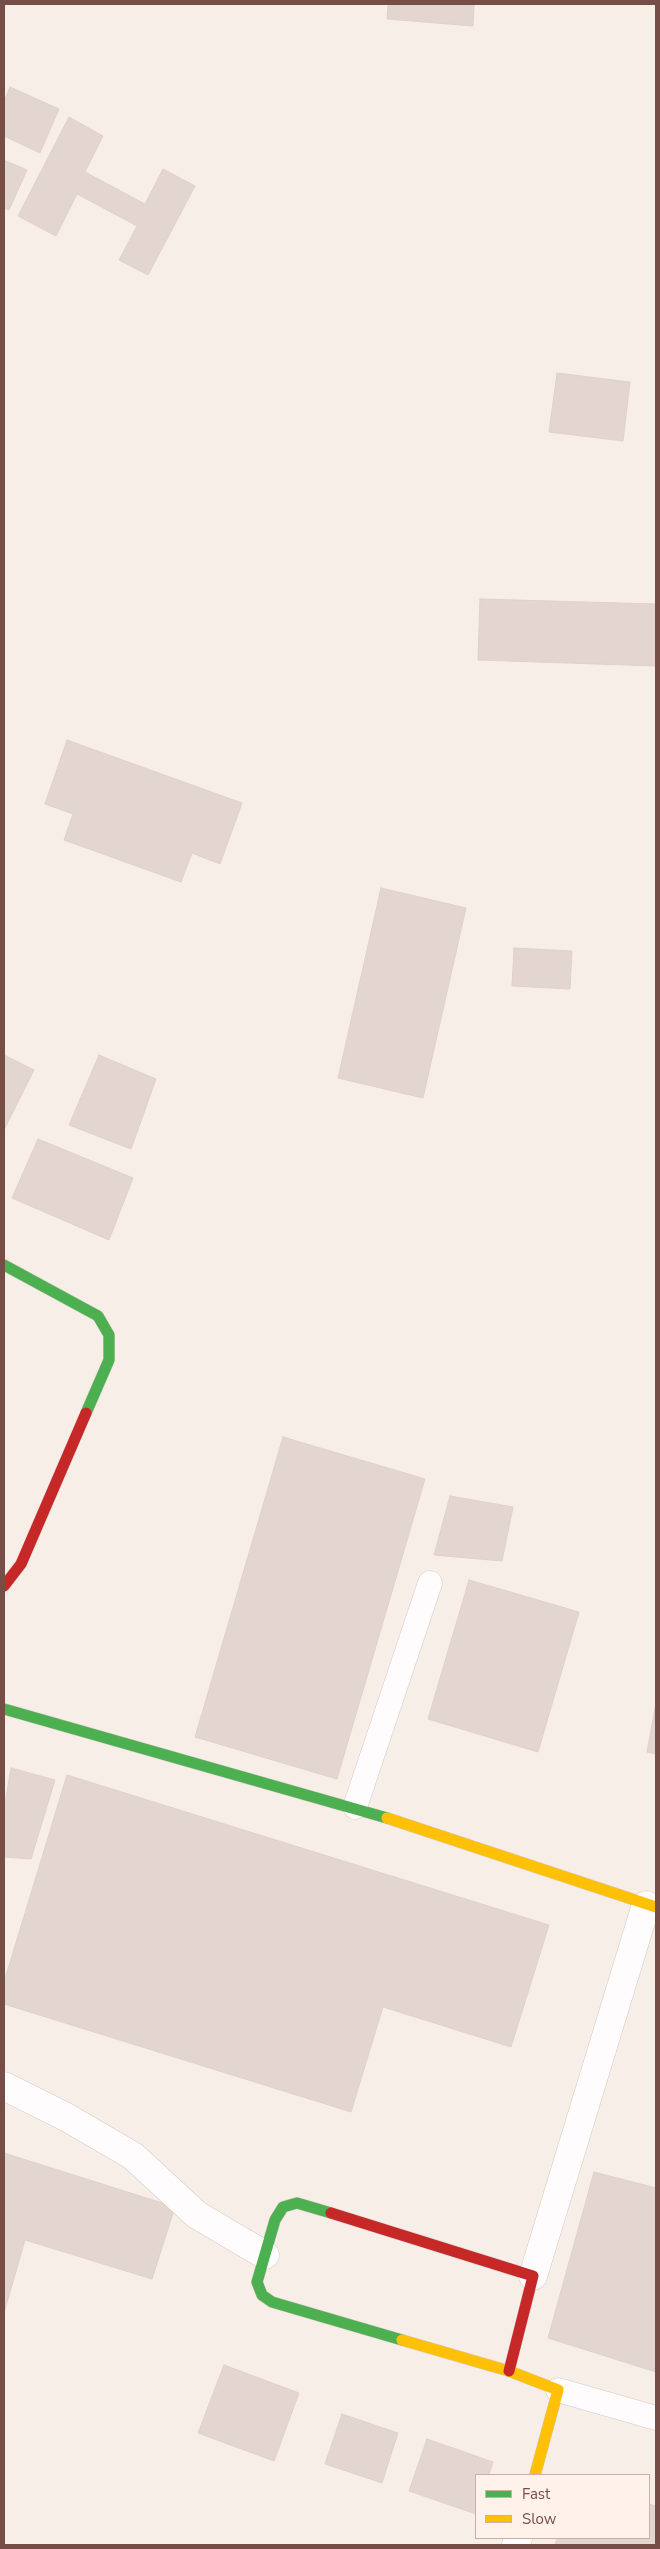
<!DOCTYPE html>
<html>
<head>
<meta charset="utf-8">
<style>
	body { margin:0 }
	#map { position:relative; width:660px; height:2549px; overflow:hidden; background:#f7eee8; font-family:"Nunito Sans",sans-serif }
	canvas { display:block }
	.frame { position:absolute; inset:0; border:5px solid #774e47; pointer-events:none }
	.legend { position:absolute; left:475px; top:2474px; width:175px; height:65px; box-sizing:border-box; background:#fff2ea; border:1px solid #c9b0a9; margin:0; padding:6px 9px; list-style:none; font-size:15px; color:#774e47 }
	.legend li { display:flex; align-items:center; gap:10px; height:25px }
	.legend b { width:25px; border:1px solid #c9b0a9 }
</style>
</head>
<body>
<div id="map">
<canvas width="660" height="2549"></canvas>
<div class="frame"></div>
<ul class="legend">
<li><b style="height:6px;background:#4caf50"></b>Fast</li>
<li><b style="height:6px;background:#ffc107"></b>Slow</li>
</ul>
</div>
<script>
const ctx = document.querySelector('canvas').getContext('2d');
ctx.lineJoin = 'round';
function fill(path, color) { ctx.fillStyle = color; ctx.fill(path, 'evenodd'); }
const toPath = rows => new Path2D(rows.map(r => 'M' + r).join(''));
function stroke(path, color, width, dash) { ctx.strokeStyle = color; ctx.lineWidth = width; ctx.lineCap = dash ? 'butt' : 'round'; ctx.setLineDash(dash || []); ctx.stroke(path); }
const building = toPath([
	[388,4,474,4,473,26,387,19,388,4],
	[10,87,59,109,40,153,4,136,4,102,10,87],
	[69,117,103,136,85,172,145,204,163,169,195,186,148,275,119,260,137,226,77,194,56,236,18,216,69,117],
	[4,160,27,170,9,210,4,208,4,160],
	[557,373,630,382,623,441,549,432,557,373],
	[480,599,656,604,656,666,478,660,480,599],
	[67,740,242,803,220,864,192,853,181,882,64,840,73,814,45,804,67,740],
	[381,888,466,908,423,1098,338,1078,381,888],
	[514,948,572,951,570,989,512,986,514,948],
	[4,1055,34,1070,4,1130,4,1055],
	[99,1055,156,1079,131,1149,69,1125,99,1055],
	[38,1139,133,1178,109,1240,12,1198,38,1139],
	[283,1437,425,1479,337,1779,195,1737,283,1437],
	[450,1496,513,1507,502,1561,434,1555,450,1496],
	[469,1580,579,1612,538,1752,428,1719,469,1580],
	[656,1703,656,1754,647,1752,656,1703],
	[11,1768,55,1780,31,1859,4,1857,4,1809,11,1768],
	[67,1775,549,1925,511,2047,383,2007,351,2112,4,2004,4,1982,67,1775],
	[4,2153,175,2207,152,2279,25,2240,4,2313,4,2153],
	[594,2172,656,2188,656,2372,548,2338,594,2172],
	[224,2365,299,2393,274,2461,198,2433,224,2365],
	[342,2414,398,2433,382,2483,325,2464,342,2414],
	[427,2439,493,2462,489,2475,476,2475,476,2514,409,2491,427,2439],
	[649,2504,656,2506,656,2545,555,2545,557,2538,649,2538,649,2504]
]);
fill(building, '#e3d5d0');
stroke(building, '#e0d0ca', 1);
const lane = toPath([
	[355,1807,430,1583],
	[558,2390,656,2418]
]);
const street = toPath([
	[4,2086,66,2117,133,2156,197,2215,265,2255],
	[533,2276,646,1905],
	[516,2545,518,2538]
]);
const fast = toPath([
	[4,1265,98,1316,109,1335,109,1360,86,1413],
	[4,1709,387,1818],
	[331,2213,297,2203,283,2207,275,2220,257,2282,262,2295,272,2302,402,2340]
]);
const slow = toPath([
	[387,1818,656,1907],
	[402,2340,509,2371,558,2390,535,2475]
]);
const jam = toPath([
	[4,1586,21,1564,86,1413],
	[331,2213,533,2276,509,2371]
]);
stroke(lane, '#d6cac5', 25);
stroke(street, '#d6cac5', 29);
stroke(fast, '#d6c9c5', 12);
stroke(slow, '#d6c9c5', 12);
stroke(jam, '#d6c9c5', 12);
stroke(lane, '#fefcfc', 24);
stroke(street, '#fefcfc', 28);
stroke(fast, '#4caf50', 11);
stroke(slow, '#ffc107', 11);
stroke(jam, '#c62828', 11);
</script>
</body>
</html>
